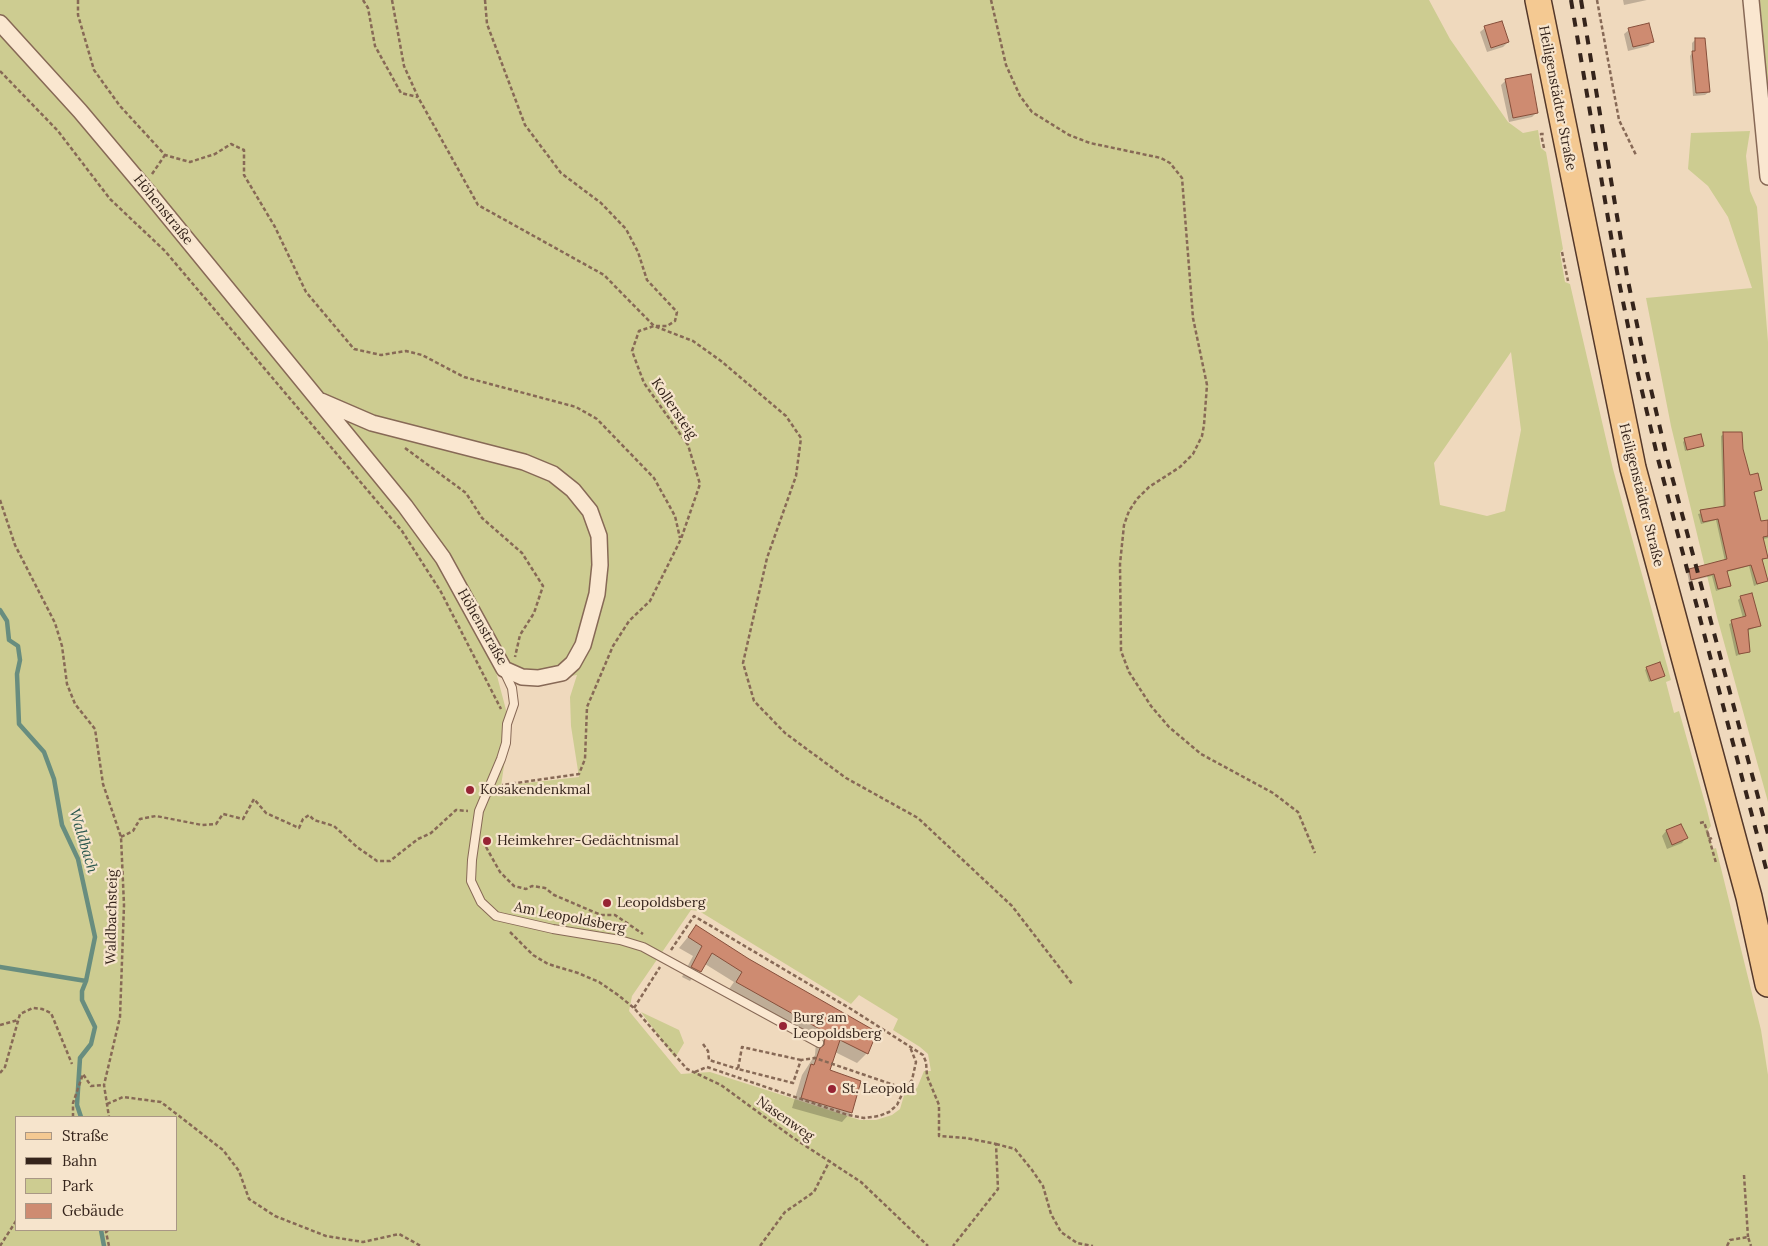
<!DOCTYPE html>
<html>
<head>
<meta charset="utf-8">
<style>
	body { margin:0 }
	#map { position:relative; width:1768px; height:1246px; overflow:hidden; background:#efd9bd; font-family:Lora,serif }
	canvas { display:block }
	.legend { position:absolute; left:15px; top:1116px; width:162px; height:115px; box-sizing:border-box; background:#f6e4cc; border:1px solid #a99785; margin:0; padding:6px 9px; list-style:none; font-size:15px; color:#35241b }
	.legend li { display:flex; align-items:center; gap:10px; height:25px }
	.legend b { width:25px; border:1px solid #a99785 }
</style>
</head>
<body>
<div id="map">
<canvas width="1768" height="1246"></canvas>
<ul class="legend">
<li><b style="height:6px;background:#f4c992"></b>Straße</li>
<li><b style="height:6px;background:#35241b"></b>Bahn</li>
<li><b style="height:14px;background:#cdcc91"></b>Park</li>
<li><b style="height:14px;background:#ce8b71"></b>Gebäude</li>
</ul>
</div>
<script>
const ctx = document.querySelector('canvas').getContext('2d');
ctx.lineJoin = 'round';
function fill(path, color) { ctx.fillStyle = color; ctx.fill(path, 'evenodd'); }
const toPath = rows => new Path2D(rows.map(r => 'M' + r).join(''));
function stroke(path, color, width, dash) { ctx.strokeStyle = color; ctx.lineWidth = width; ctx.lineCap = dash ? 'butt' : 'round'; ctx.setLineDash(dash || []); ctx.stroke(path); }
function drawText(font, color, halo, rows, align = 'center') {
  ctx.font = font + ' Lora,serif'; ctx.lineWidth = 4.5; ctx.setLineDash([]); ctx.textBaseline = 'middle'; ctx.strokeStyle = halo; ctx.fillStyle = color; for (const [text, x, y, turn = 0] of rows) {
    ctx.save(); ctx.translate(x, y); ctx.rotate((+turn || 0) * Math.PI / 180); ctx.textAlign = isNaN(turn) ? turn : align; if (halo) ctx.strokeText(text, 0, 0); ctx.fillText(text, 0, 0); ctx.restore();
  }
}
fill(toPath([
	[0,0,1429,0,1450,39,1508,122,1523,133,1538,130,1541,148,1546,152,1563,249,1560,253,1565,282,1570,284,1613,469,1671,680,1666,682,1674,713,1679,711,1707,810,1711,826,1707,831,1713,849,1716,848,1761,1030,1768,1075,1768,1246,0,1246],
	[1511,352,1521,430,1505,511,1487,516,1440,505,1434,463],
	[496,672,527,683,577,675,570,697,571,726,579,777,501,786,510,725],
	[691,910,699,911,851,1004,859,995,898,1019,893,1030,920,1047,928,1054,931,1071,924,1071,917,1088,905,1092,900,1109,892,1115,876,1120,860,1120,710,1072,681,1074,629,1011,632,996],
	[16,1117,176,1117,176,1230,16,1230],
	[1760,0,1768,0,1768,96],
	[1750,131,1746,156,1750,191,1757,207,1768,342,1768,802,1717,617,1671,426,1646,298,1752,288,1728,217,1708,186,1688,169,1691,133],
	[641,1012,679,1030,684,1043,675,1058]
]), '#cdcc91');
fill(toPath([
	[1623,0,1647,0,1624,5],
	[1485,28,1508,42,1503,47,1487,52,1480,32],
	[1629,30,1652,42,1648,46,1628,51,1624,34],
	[1696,39,1709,92,1705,95,1693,96,1690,56,1692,53,1692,43],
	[1506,80,1537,112,1532,117,1509,122,1501,85],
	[1724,434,1742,449,1749,476,1761,490,1753,493,1760,523,1768,521,1768,538,1763,539,1768,557,1761,561,1766,581,1754,586,1749,566,1726,572,1730,586,1716,591,1712,576,1689,581,1687,572,1725,561,1716,520,1701,524,1698,514,1723,508,1721,436],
	[1685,440,1703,446,1685,451,1683,442],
	[1741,597,1759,626,1747,631,1749,651,1736,656,1729,624,1743,618,1738,600],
	[1647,668,1661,677,1649,682,1645,670],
	[1681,825,1686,838,1682,843,1667,849,1662,836,1666,831],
	[697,926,749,960,876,1033,866,1054,857,1063,835,1052,828,1071,851,1112,842,1122,792,1108,802,1075,815,1055,816,1042,727,992,734,982,705,964,690,981,682,977,693,956,679,948]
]), '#0003');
stroke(toPath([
	[0,610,7,621,9,640,18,646,20,660,17,674,19,724,44,752,54,779,62,825,78,859,95,937,86,981,82,991,82,1000,95,1027,91,1044,80,1058,77,1105,81,1117],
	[0,967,86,981],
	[101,1230,104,1246]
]), '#688d7f', 4.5);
const building = toPath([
	[1502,21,1509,42,1491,48,1484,26,1502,21],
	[1649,23,1654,42,1633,47,1628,28,1649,23],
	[1695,38,1705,38,1710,92,1696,93,1692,51,1695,51,1695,38],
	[1531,74,1538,113,1513,118,1505,79,1531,74],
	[1723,432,1742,432,1743,449,1750,475,1758,473,1762,490,1754,492,1761,521,1768,520,1768,536,1763,537,1768,558,1762,559,1768,581,1757,584,1751,565,1727,571,1731,586,1718,589,1714,574,1691,580,1689,569,1727,559,1718,519,1703,522,1700,510,1725,506,1723,432],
	[1701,434,1704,446,1687,450,1684,438,1701,434],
	[1752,593,1761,626,1748,629,1750,652,1739,654,1731,620,1746,616,1740,596,1752,593],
	[1660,662,1665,676,1651,681,1646,667,1660,662],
	[1681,824,1688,838,1672,845,1666,830,1681,824],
	[696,925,749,959,877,1032,868,1054,840,1040,830,1070,861,1081,852,1113,801,1098,811,1064,814,1065,820,1048,824,1045,825,1032,736,982,742,972,712,953,701,972,691,967,702,946,688,937,696,925]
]);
fill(building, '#ce8b71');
stroke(building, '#864f3b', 1);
const service = toPath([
	[504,671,512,688,514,704,507,724,506,743,501,759,479,811,472,860,471,881,481,902,496,916,553,929,620,940,643,947,819,1043]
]);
const minor = toPath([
	[1751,0,1768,177],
	[0,23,80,111,149,193,405,506,443,558,504,669,522,677,538,678,562,673,573,663,583,645,597,594,600,565,599,536,590,511,573,490,553,474,524,462,372,423,321,401]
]);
const primary = toPath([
	[1538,0,1633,468,1749,897,1768,984]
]);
stroke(service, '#876956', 10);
stroke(minor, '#876956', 18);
stroke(primary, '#54382a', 28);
stroke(toPath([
	[78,0,78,15,94,70,120,106,165,155,190,162,215,154,231,144,244,150,244,175,275,227,306,292,354,349,381,355,406,351,422,355,464,377,576,407,597,419,654,478,675,516,680,538],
	[363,0,368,8,375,46,401,93,418,97],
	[392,0,404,66,418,97,478,205,604,275,654,326,693,341,721,361,786,416,801,438,796,476,767,558,743,663,754,701,785,733,846,778,918,818,1012,906,1073,985],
	[485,0,487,24,525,125,561,173,601,203,626,229,638,252,647,280,677,312,675,321,667,326,654,326,639,331,632,351,644,383,688,445,700,484,681,539,650,601,629,621,613,646,587,707,585,759,579,774,502,785],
	[991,0,1006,65,1020,96,1032,112,1069,135,1090,143,1161,158,1170,163,1182,178,1193,318,1207,385,1204,425,1202,436,1193,454,1180,467,1149,487,1137,499,1129,511,1124,525,1120,564,1121,651,1129,672,1151,706,1169,727,1201,754,1273,793,1298,812,1315,853],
	[1597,0,1619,120,1636,155],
	[0,71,58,131,110,199,165,251,402,531,441,592,501,709],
	[1544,148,1541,134,1544,134],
	[152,174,165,155],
	[1562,252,1568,281],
	[405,448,466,493,482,518,522,553,543,586,534,613,520,635,515,657],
	[0,500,15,545,55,623,62,646,67,684,75,704,95,729,103,784,121,837,124,905,120,1017,104,1085,109,1117],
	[1700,823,1704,822,1707,831],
	[121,837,133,831,140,819,156,816,202,825,216,824,223,814,243,819,254,799,266,813,299,828,303,819,309,815,314,820,334,826,357,847,377,861,390,861,418,839,431,833,456,810,468,811],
	[1712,838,1710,839,1707,831,1716,863],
	[486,847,500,872,514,886,526,889,532,886,545,888,554,895,601,915,615,915,643,934],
	[510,932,533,955,548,964,578,973,599,982,618,995,634,1008,687,1069,721,1085,792,1137,861,1182,928,1246],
	[671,950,694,916,851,1009,923,1055,926,1062,927,1076,939,1105,939,1136,966,1138,996,1144,998,1189,953,1246],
	[634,1008,660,967],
	[0,1025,18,1020],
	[703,1044,708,1051,709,1060,738,1069],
	[801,1060,742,1047,738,1069,793,1083,801,1060,815,1058,894,1085],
	[695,1072,707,1067,848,1115,864,1118,879,1116,889,1112,897,1105,904,1090,912,1080,916,1062,910,1047],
	[0,1073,5,1067,20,1014,33,1008,42,1009,51,1013,72,1064],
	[107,1104,123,1097,161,1102,223,1150,239,1171,249,1199,275,1216,326,1236,363,1242,399,1234,421,1246],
	[73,1117,73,1103,83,1074,91,1086,104,1085],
	[996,1144,1015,1149,1032,1170,1043,1186,1051,1214,1061,1232,1077,1243,1093,1246],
	[1744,1175,1748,1237],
	[108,1230,106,1232,109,1246],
	[0,1246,16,1221],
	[760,1246,785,1212,814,1192,830,1160],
	[1727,1246,1730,1240,1748,1237,1751,1246]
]), '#876956', 2.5, [4, 2.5]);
stroke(service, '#fae7d0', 8);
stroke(minor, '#fae7d0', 15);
stroke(primary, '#f4c992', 25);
stroke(toPath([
	[1571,0,1618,277,1637,370,1658,459,1768,876],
	[1581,0,1627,276,1646,368,1667,458,1768,834]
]), '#35241b', 4, [9, 9]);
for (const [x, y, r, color] of [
	[470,790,5,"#972434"],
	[487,841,5,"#972434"],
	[607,903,5,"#972434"],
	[783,1026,5,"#972434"],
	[832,1089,5,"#972434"]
]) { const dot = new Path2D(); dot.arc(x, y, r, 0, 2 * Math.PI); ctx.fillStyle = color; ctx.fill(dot); stroke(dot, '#f6e4cc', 2); }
drawText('14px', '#35241b', '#f6e4cc', [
	["Heiligenstädter Straße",1557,98,79],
	["Höhenstraße",163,210,51],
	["Kollersteig",674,409,56],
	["Heiligenstädter Straße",1641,495,76],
	["Höhenstraße",482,627,60],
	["Waldbachsteig",112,917,-89],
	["Am Leopoldsberg",570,918,11],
	["Nasenweg",785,1119,35]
]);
drawText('14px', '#35241b', '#f6e4cc', [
	["Kosakendenkmal",480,790],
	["Heimkehrer-Gedächtnismal",497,841],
	["Leopoldsberg",617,903],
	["Burg am",793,1018],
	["Leopoldsberg",793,1034],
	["St. Leopold",842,1089]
], 'left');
drawText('italic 15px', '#29564d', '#f6e4cc', [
	["Waldbach",83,841,73]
]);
</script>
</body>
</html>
